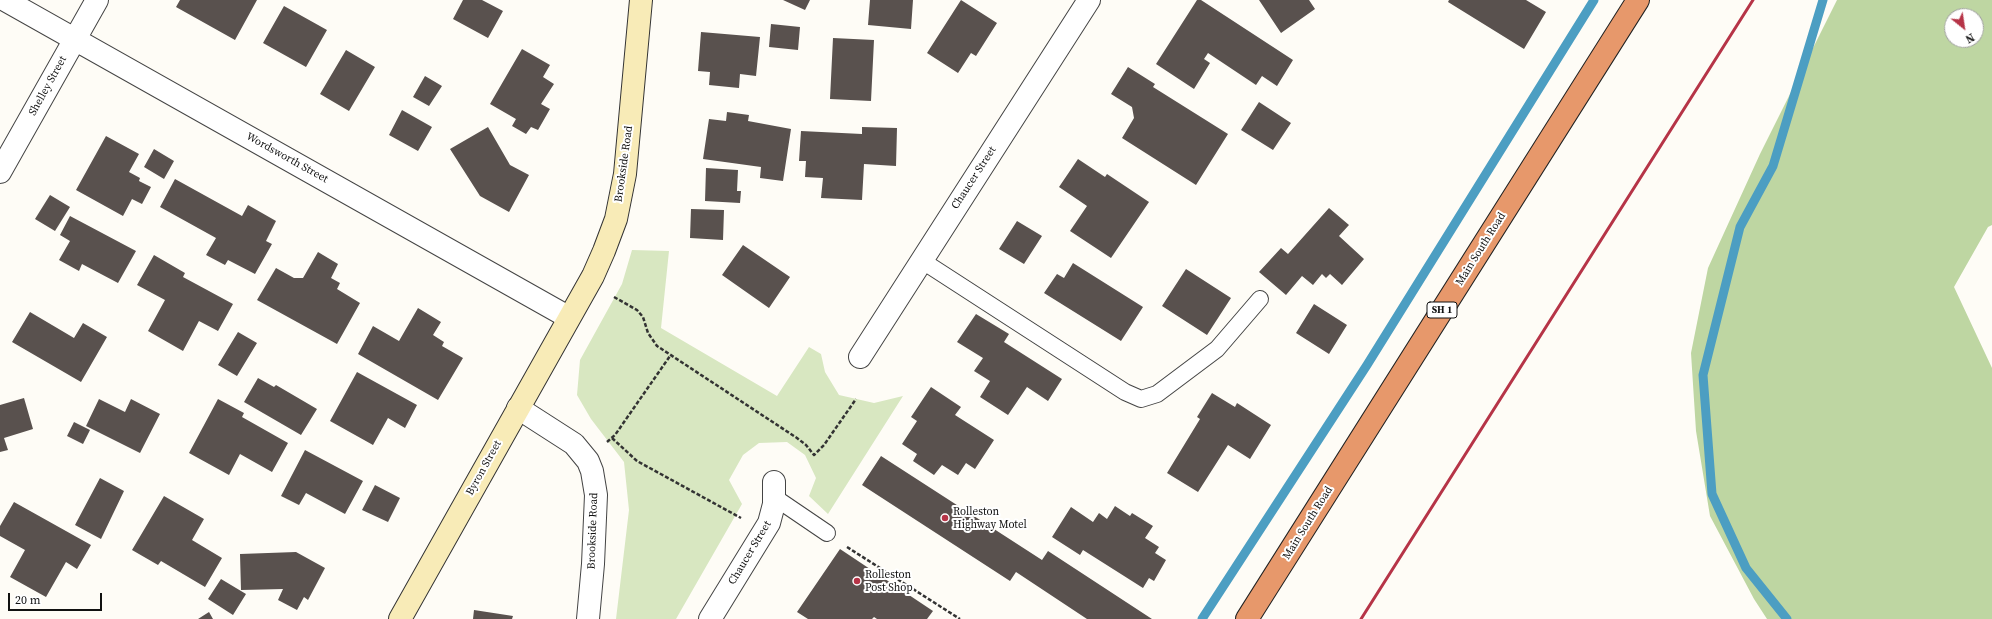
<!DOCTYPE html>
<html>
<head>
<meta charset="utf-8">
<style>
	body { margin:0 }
	#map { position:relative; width:1992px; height:619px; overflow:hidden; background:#fefcf6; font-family:"Source Serif 4",serif }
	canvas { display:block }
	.north { position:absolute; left:1944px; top:8px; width:40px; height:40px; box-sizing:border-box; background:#fff; border:1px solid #a0a0a0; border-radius:50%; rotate:150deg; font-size:11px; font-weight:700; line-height:16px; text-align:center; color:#111 }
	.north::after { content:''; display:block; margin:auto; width:14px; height:18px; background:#b63447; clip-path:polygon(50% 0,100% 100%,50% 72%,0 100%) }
	.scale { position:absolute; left:8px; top:593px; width:94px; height:18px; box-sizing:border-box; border:2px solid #111; border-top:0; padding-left:5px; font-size:12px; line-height:14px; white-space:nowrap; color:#111; -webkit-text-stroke:3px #fff; paint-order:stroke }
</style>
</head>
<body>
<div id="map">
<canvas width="1992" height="619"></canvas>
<div class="north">N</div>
<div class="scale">20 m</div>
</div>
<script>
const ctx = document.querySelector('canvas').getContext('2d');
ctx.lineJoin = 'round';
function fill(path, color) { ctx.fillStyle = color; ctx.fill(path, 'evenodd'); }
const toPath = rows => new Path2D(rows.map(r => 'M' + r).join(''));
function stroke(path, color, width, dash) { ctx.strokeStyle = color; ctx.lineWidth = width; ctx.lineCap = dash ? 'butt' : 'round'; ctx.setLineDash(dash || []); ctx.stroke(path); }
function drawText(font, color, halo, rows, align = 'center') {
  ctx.font = font + ' "Source Serif 4",serif'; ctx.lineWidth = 4; ctx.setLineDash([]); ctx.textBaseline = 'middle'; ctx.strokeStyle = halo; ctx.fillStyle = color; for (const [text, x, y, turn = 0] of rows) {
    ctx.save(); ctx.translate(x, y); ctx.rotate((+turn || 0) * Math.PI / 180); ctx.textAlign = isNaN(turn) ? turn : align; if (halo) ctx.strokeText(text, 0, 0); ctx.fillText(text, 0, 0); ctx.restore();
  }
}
fill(toPath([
	[632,250,669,251,661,328,777,396,809,347,821,354,825,372,839,395,874,403,903,396,828,514,809,496,816,478,805,455,787,442,759,443,743,455,729,480,742,504,676,619,616,619,629,510,624,462,591,419,577,395,580,360,622,284]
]), '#d8e7c1');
fill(toPath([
	[1837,0,1992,0,1992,225,1988,227,1954,287,1992,368,1992,619,1767,619,1754,599,1710,516,1696,431,1691,353,1708,268,1760,154],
	[1952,16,1976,16,1976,40,1952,40]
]), '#bed6a2');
stroke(toPath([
	[1202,619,1367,365,1594,0],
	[1787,619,1746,568,1712,494,1703,375,1740,227,1773,166,1823,0]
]), '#4c9ec2', 9);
fill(toPath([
	[180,0,257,0,235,40,176,7],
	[463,0,482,0,503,11,488,38,453,19],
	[783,0,810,0,805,10],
	[870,0,913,0,911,29,868,25],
	[961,0,997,23,976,56,971,53,958,73,927,53],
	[1197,0,1201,0,1293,60,1277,86,1262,76,1256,85,1208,53,1204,59,1210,63,1194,89,1156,64],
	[1259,0,1309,0,1315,9,1281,33],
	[1449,0,1526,0,1546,12,1524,49,1448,2],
	[284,6,327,30,306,67,263,43],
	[771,24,800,27,798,50,769,47],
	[701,32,760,37,756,76,740,74,739,88,709,85,710,72,698,71],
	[833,38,874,40,871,101,830,99],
	[522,49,550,65,543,77,554,84,541,104,550,109,538,130,531,127,526,134,512,126,516,119,490,104],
	[346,50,375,67,349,111,320,94],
	[1128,67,1155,84,1153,87,1228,134,1196,185,1122,138,1134,118,1132,107,1111,94],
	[425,76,442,86,429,106,413,97],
	[1259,102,1291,123,1273,150,1241,130],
	[402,110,432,127,418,151,389,135],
	[727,112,749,115,748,121,791,129,783,181,760,178,761,167,703,159,709,119,726,121],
	[488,127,510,165,529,175,509,212,480,196,450,149],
	[862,127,897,128,896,166,864,164,862,200,821,198,823,178,805,177,806,161,799,161,801,131,862,134],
	[106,136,139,154,129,172,140,178,139,181,151,187,142,204,132,199,123,216,76,190],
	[154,149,174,161,164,179,144,167],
	[1078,159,1105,177,1107,174,1149,202,1111,258,1070,231,1087,206,1059,187],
	[706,168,738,170,737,191,741,191,740,203,705,201],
	[175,179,242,216,248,205,276,221,266,241,272,244,255,274,228,260,225,265,206,255,216,238,160,207],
	[50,195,70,207,55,231,35,219],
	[1329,208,1349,225,1339,236,1364,259,1342,285,1330,274,1326,278,1322,274,1313,285,1302,276,1286,295,1259,272,1281,248,1288,254],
	[691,209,724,210,723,240,690,238],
	[70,216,136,251,118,283,82,264,79,271,59,260,70,241,60,235],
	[1017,221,1042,236,1024,264,999,249],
	[743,245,790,277,769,308,722,275],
	[318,252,338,264,331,278,340,283,337,289,360,303,337,344,257,300,276,268,294,278,303,278],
	[154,255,185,273,183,277,233,304,218,331,199,321,183,351,148,331,165,300,137,285],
	[1073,263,1143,307,1121,341,1044,293,1057,274,1064,278],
	[1186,269,1231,298,1207,335,1162,306],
	[1314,304,1347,325,1329,354,1296,333],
	[418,308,441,322,433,335,444,342,442,346,463,358,438,400,358,354,373,326,399,341],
	[30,312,74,338,83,323,107,337,81,382,12,342],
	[976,314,1009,334,1004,342,1062,379,1048,401,1027,387,1008,415,980,397,990,381,974,371,983,358,957,342],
	[238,332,257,343,237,376,218,365],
	[357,372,417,405,405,428,388,418,373,445,330,421],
	[258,378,274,387,276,385,317,409,301,435,244,402],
	[931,387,961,407,955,415,994,440,975,469,966,463,958,475,942,465,934,475,913,461,917,454,902,444,917,421,911,417],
	[1212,393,1235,407,1237,403,1271,425,1250,459,1228,445,1198,492,1167,473,1200,419,1197,417],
	[24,398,33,429,4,438,8,450,0,452,0,405],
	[99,399,125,412,131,399,160,414,140,453,86,426],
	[218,399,244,413,242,417,288,443,272,472,240,454,229,475,189,453],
	[74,422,90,430,83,444,67,436],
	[305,450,363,481,345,514,306,493,299,505,281,496],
	[881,456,1042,560,1048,551,1152,619,1087,619,1016,572,1010,581,862,485],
	[100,478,124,491,101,539,75,525],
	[375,485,400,498,388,522,362,510],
	[164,496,204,519,192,540,222,558,205,587,161,561,158,565,132,550],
	[14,502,91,545,77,569,66,562,46,597,10,577,25,550,0,536,0,526],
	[1115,506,1130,516,1132,513,1153,526,1145,538,1159,547,1155,553,1166,560,1154,581,1149,578,1143,588,1083,550,1080,555,1052,537,1071,507,1093,522,1099,513,1107,519],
	[840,549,933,611,927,619,877,619,874,617,872,619,808,619,797,612],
	[296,552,325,568,308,600,304,597,297,610,278,600,283,589,241,590,240,554],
	[221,579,246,594,233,615,208,599],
	[474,610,513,616,512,619,473,619],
	[209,612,213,619,198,619]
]), '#59514e');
const lane = toPath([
	[921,260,1125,392,1141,399,1157,394,1217,349,1260,299],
	[774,497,827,533]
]);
const street = toPath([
	[5,0,568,317],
	[0,172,97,0],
	[860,357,1089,0],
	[518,408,574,444,588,461,592,471,596,495,593,564,588,619],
	[710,619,769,523,774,504,774,482]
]);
const secondary = toPath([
	[400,619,593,276,604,251,616,219,625,174,641,0]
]);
const highway = toPath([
	[1247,619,1638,0]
]);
stroke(lane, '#444', 18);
stroke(street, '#444', 24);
stroke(secondary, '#333', 24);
stroke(highway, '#222', 24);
stroke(toPath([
	[614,297,637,310,643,317,648,333,657,346,797,438,806,445,814,455,824,445,856,399],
	[612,438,637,461,741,518],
	[607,442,615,435,670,356],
	[847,547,960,619]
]), '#333', 2.5, [4, 2]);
stroke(lane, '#fff', 16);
stroke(street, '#fff', 22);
stroke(secondary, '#f8ebb7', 22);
stroke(highway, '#e7986b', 22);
stroke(toPath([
	[1361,619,1753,0]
]), '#b63447', 3);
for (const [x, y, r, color] of [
	[945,518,4,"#b63447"],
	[857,581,4,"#b63447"]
]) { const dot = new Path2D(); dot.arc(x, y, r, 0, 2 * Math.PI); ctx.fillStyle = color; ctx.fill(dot); stroke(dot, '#fff', 1.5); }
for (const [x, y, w] of [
	[1442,310,30]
]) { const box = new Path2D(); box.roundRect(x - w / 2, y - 8, w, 16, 3); ctx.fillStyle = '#fff'; ctx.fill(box); stroke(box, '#111', 1); }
drawText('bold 10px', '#111', null, [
	["SH 1",1442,310]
]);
drawText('11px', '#111', '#fff', [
	["Shelley Street",48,86,-61],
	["Wordsworth Street",287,158,29],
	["Brookside Road",624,164,-82],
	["Chaucer Street",974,178,-57],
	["Main South Road",1481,249,-58],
	["Byron Street",484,468,-61],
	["Main South Road",1308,523,-58],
	["Brookside Road",593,531,-88],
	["Chaucer Street",750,553,-59]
]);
drawText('11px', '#111', '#fff', [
	["Rolleston",953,512],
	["Highway Motel",953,525],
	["Rolleston",865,575],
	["Post Shop",865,588]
], 'left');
</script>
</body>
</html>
